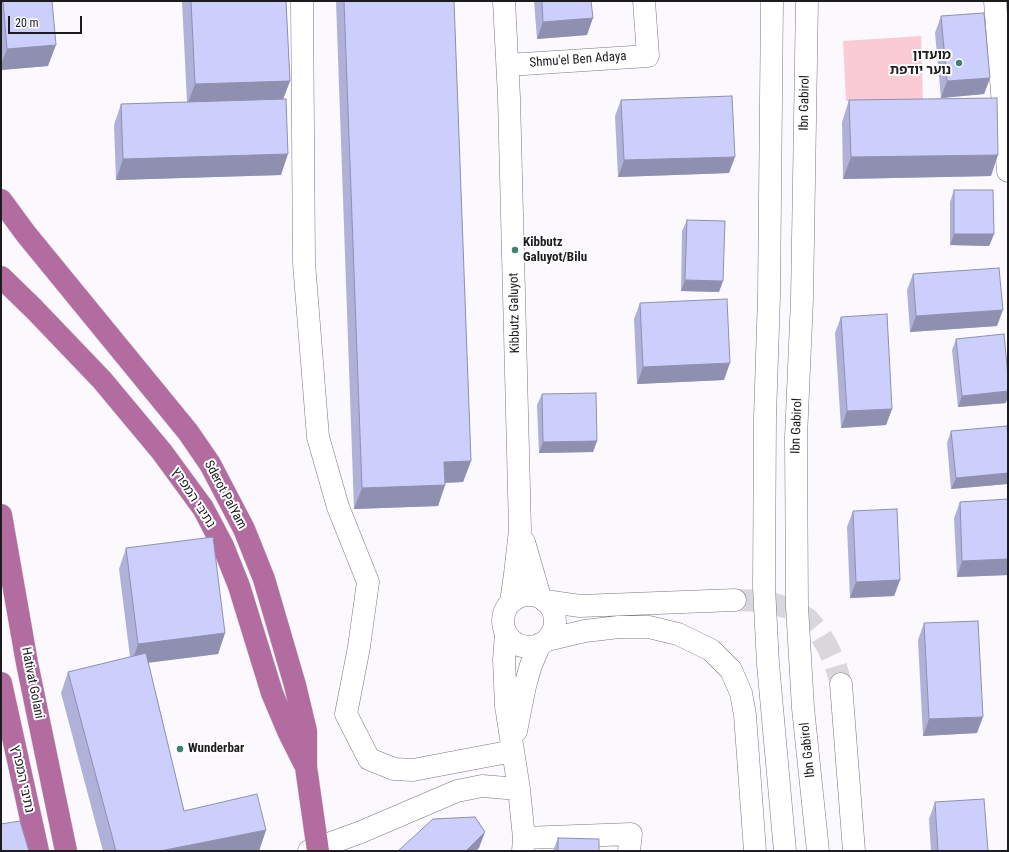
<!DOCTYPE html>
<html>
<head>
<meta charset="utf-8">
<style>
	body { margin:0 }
	#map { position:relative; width:1009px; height:852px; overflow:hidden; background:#fbf8fe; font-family:"Roboto Condensed",sans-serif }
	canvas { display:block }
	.frame { position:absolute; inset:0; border:2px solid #1c1b1d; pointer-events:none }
	.scale { position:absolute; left:8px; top:16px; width:74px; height:18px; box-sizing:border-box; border:2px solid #1c1b1d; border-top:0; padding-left:5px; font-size:12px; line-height:14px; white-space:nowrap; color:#1c1b1d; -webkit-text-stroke:3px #fff; paint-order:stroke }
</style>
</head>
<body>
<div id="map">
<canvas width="1009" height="852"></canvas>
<div class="frame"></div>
<div class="scale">20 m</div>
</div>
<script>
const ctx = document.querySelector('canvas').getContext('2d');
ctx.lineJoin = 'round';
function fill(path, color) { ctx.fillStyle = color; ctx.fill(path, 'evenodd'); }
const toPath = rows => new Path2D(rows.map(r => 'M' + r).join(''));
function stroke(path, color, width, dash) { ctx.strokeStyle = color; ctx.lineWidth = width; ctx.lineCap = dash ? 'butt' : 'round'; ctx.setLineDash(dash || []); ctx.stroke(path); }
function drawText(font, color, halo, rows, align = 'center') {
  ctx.font = font + ' "Roboto Condensed","Noto Sans Hebrew",sans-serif'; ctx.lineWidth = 4; ctx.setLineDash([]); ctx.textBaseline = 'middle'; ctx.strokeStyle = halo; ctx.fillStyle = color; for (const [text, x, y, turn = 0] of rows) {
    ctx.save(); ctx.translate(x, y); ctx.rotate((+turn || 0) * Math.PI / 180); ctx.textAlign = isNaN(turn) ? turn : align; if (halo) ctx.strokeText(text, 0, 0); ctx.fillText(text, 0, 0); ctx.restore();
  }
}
fill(toPath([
	[921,36,923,100,846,101,843,41]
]), '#facbd5');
stroke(toPath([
	[735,600,764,601,788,608,808,619,818,631,827,646,835,663,841,684]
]), '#dad7dc', 22, [22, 11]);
const minor = toPath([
	[302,1,304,263,318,437,338,507,368,582,359,647,346,714,369,759,394,769,413,770,513,751],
	[504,1,509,97,520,530,515,574,511,602],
	[772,1,769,296,765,417,764,587,768,664,785,851],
	[807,1,802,299,796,437,797,606,803,708,818,851],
	[995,1,1008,171],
	[508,65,648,56,644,1],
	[524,542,540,597],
	'503 621a26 26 0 1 1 52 0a26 26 0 1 1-52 0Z',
	[545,601,580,606,735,600],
	[506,634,504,660,506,706,519,789,524,838,523,851],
	[547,640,585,631,619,627,649,627,678,634,711,650,731,670,741,693,745,715,755,851],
	[841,684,854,851],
	[516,731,525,686,531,665,540,644],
	[524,838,631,834,629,851],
	[309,851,361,832,457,791,482,786,519,789]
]);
const highway = toPath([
	[1,200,26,234,188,432,210,464,244,529,264,579,295,685,306,731,306,767,318,851],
	[1,277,34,309,102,380,162,452,203,508,223,546,239,586,272,693,288,731,304,763],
	[1,515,27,663,66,851],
	[1,683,38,851]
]);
stroke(minor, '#7a777c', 23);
stroke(highway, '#d6d6d6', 23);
stroke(minor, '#fff', 22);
stroke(highway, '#b26ca0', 22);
fill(toPath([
	[1,1,52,1,48,66,1,70],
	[182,1,286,1,290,81,283,99,281,175,116,180,114,125,121,104,187,102],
	[336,1,454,1,471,461,463,482,445,483,445,485,438,506,354,509],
	[534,1,591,1,587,35,537,39],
	[941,16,990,78,984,94,941,98,935,33],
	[621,100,729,173,618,177,615,116],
	[849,100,991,176,843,179,842,122],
	[954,190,994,234,989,246,950,245,950,202],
	[687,220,719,292,681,291,682,231],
	[913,274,997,326,910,332,907,290],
	[640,303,724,380,637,384,634,319],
	[841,317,892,409,886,425,841,428,835,333],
	[956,339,1006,403,958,407,952,350],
	[542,394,597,441,593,452,539,453,537,405],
	[951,431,1008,436,1008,483,1007,484,951,489,947,443],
	[1008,499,1008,575,957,577,954,518,960,502],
	[853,511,900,580,894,596,850,598,847,527],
	[126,548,225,633,218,654,148,662,184,811,266,830,259,851,103,851,61,693,68,672,130,657,119,569],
	[924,623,977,733,923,736,918,640],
	[935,802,988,851,931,851,929,819],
	[558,838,599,851,553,851]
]), '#afb1d9');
fill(toPath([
	[593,18,587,35,537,39,543,22],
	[56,45,48,66,1,70,1,65,7,49],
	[990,78,984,94,941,98,947,81],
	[290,81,282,102,187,105,195,84],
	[288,154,281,175,116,180,123,159],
	[998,155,991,176,843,179,851,157],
	[735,157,729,173,618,177,624,160],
	[954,234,994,234,989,246,950,245],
	[685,280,723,281,719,292,681,291],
	[1003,310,997,326,910,332,916,316],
	[730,363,724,380,637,384,643,367],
	[1008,391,1008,396,1006,403,958,407,962,396],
	[892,409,886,425,841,428,847,411],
	[597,441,593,452,539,453,543,442],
	[471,461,463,482,437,483,444,462],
	[1008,473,1007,484,951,489,956,478],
	[445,485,438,506,354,509,362,488],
	[1008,559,1008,575,957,577,962,561],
	[900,580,894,596,850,598,856,582],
	[225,633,218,654,131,665,138,644],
	[983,717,977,733,923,736,929,719],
	[266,830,259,851,160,851],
	[485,832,479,848,476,851,466,851]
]), '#8f90b0');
const building = toPath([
	[3,1,52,1,56,45,7,49,3,1],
	[191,1,286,1,290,81,195,84,191,1],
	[344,1,454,1,471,461,444,462,445,485,362,488,344,1],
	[542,1,591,1,593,18,543,22,542,1],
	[984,13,990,78,947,81,941,16,984,13],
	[732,96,735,157,624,160,621,100,732,96],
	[997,98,998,155,851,157,849,100,997,98],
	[286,99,288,154,123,159,121,104,286,99],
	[954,190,993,190,994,234,954,234,954,190],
	[687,220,725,221,723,281,685,280,687,220],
	[999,268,1003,310,916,316,913,274,999,268],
	[727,299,730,363,643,367,640,303,727,299],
	[887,314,892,409,847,411,841,317,887,314],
	[1004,334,1008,376,1008,391,962,396,956,339,1004,334],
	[596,393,597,441,543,442,542,394,596,393],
	[1007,426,1008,436,1008,473,956,478,951,431,1007,426],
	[1008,499,1008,559,962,561,960,502,1008,499],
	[897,509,900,580,856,582,853,511,897,509],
	[213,537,225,633,138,644,126,548,213,537],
	[978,621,983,717,929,719,924,623,978,621],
	[146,653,184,811,257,794,266,830,160,851,116,851,68,672,146,653],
	[984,799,988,851,938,851,935,802,984,799],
	[475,817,485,832,466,851,398,851,433,819,475,817],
	[20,821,29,851,1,851,1,824,20,821],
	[558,838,599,839,599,851,558,851,558,838]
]);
fill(building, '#cccefc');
stroke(building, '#8f90b0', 1);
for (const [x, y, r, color] of [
	[959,63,4,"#3f8172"],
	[515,250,4,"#3f8172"],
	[180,749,4,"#3f8172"]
]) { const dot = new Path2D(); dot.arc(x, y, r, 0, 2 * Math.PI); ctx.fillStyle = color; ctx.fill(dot); stroke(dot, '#fff', 1.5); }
drawText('bold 13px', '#1c1b1d', '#fff', [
	["מועדון",951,56,"right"],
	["נוער יודפת",951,71,"right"],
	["Kibbutz",523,243],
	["Galuyot/Bilu",523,258],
	["Wunderbar",188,749]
], 'left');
drawText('13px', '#1c1b1d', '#fff', [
	["Shmu'el Ben Adaya",578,60,-4],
	["Ibn Gabirol",805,103,-89],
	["Kibbutz Galuyot",515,313,-91],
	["Ibn Gabirol",797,426,-88],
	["Sderot PalYam",225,495,62],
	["נתיבי המפרץ",193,498,57],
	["Hativat Golani",32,683,79],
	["Ibn Gabirol",808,750,-96],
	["נתיבי המפרץ",22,779,78]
]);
</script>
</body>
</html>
